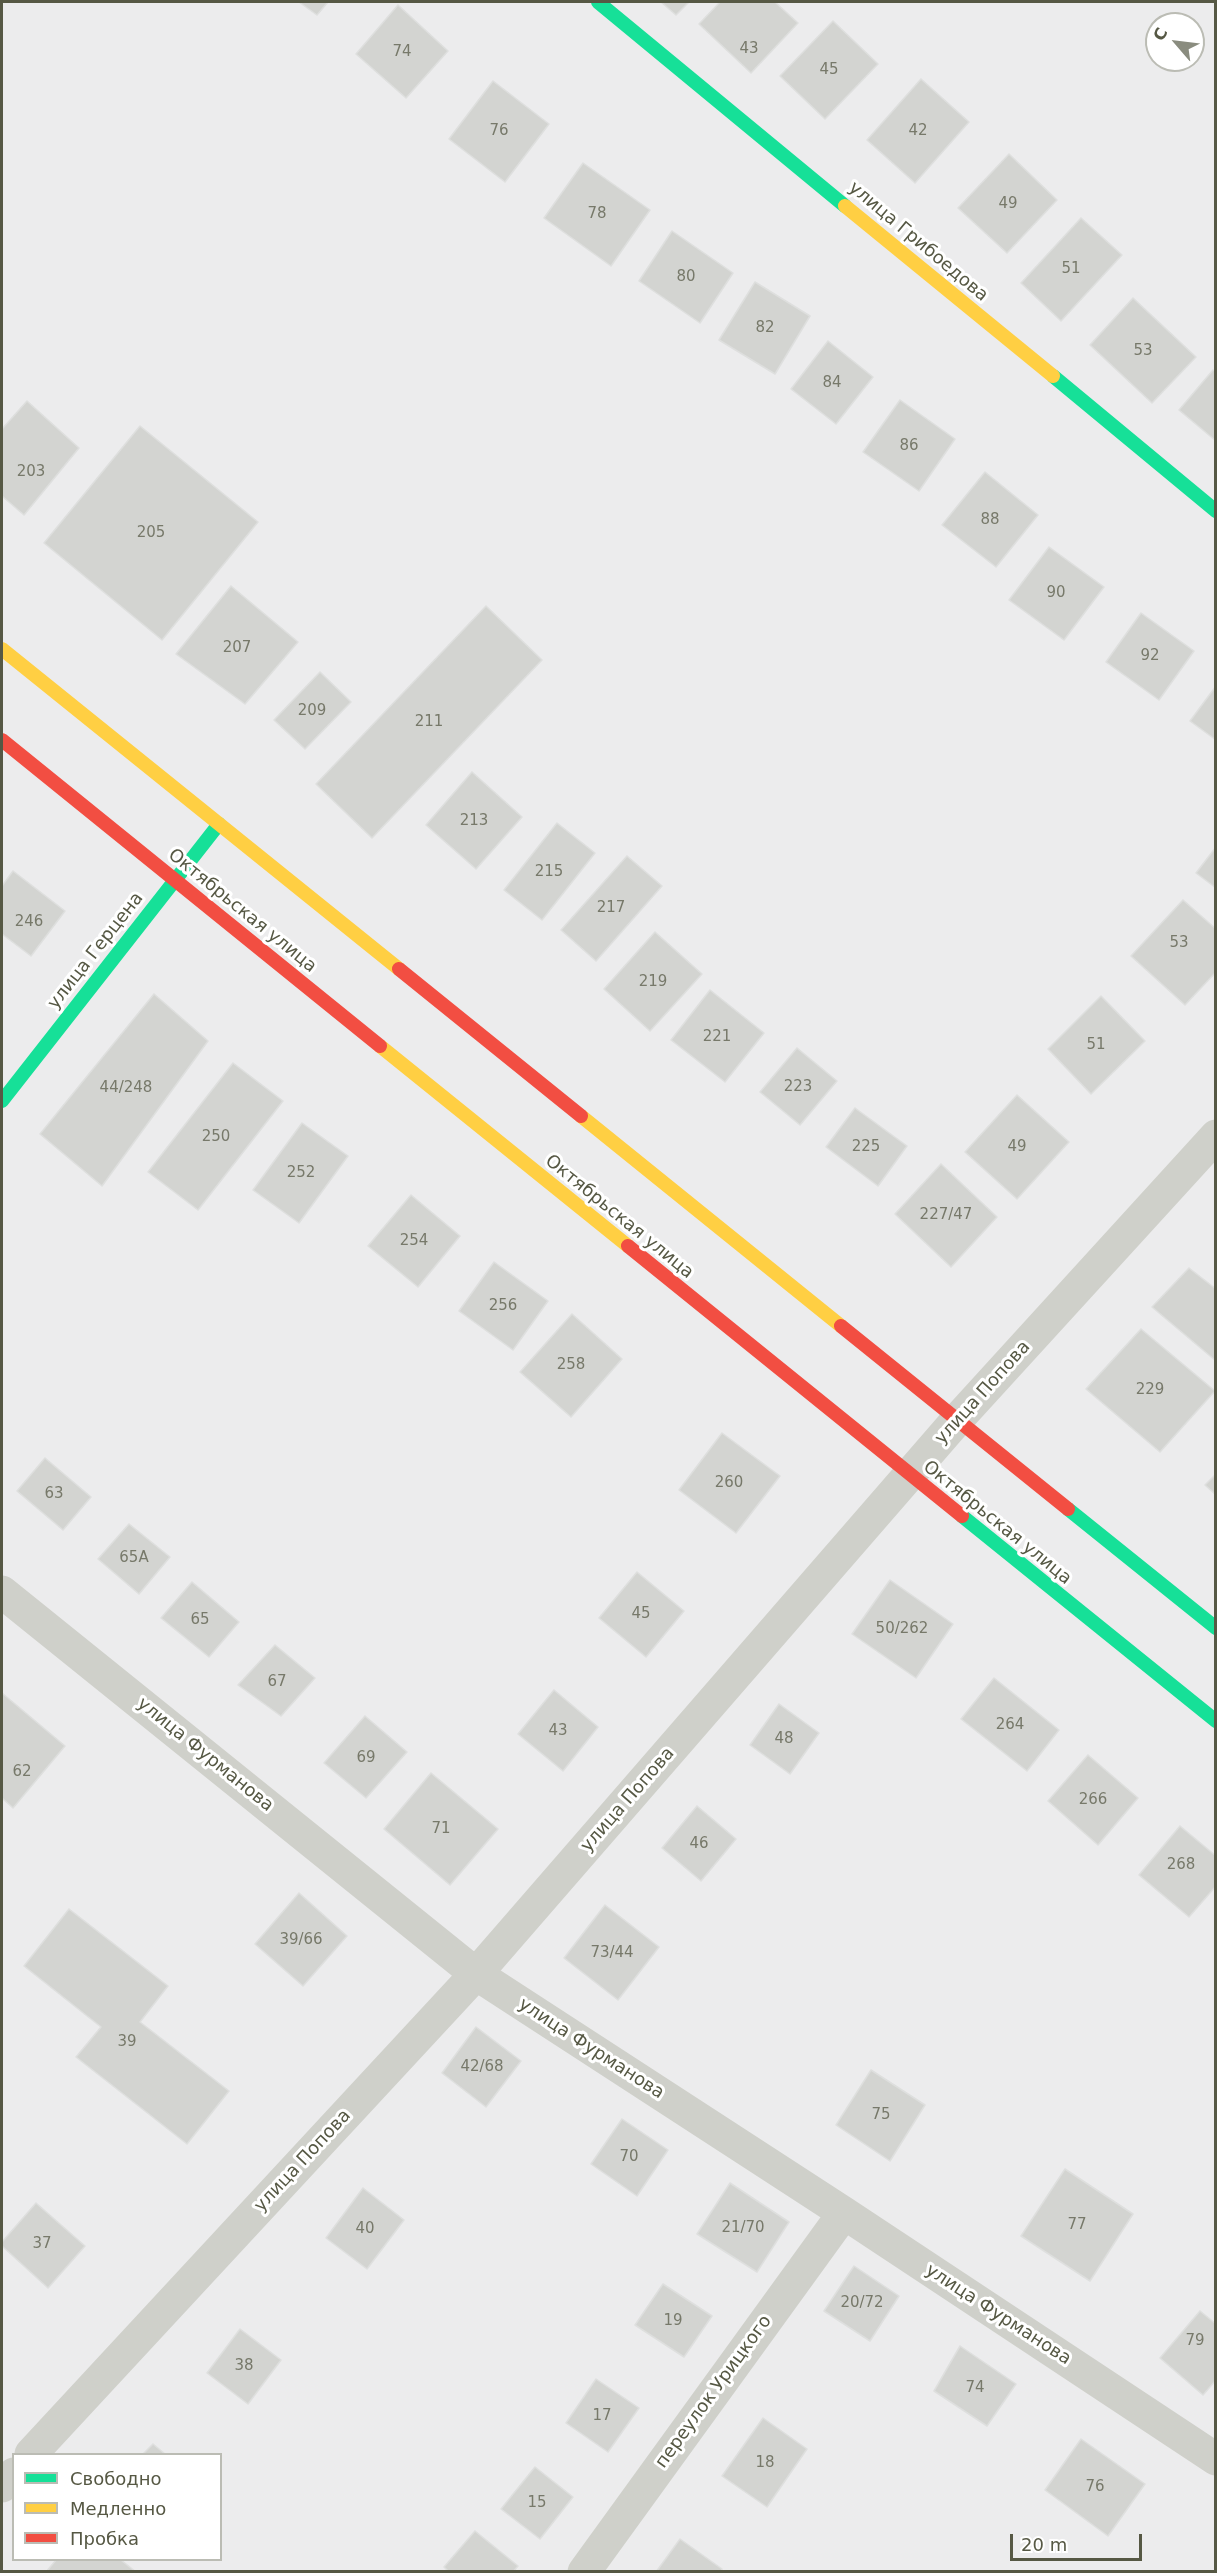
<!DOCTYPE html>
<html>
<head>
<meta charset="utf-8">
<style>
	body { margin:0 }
	#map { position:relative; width:1217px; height:2573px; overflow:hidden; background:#ececed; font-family:"DejaVu Sans",sans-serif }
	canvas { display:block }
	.frame { position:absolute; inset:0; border:3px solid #565844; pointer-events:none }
	.legend { position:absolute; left:12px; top:2453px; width:210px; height:108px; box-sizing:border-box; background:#fff; border:2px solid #bbbcb4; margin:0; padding:8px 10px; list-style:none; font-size:18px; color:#565844 }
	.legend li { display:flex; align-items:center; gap:12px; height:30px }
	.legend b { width:30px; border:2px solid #bbbcb4 }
	.north { position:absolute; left:1145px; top:12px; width:60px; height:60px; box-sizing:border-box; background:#fff; border:2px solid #bbbcb4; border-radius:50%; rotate:298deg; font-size:16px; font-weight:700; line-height:24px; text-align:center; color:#565844 }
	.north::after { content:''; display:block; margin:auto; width:21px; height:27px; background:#8a8c7f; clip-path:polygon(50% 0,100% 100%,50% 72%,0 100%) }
	.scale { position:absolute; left:1010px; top:2534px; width:132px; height:27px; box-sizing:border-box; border:3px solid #565844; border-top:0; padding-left:8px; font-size:18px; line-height:21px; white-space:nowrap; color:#565844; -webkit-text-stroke:4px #fff; paint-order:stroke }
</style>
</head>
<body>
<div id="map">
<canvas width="1217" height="2573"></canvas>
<div class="frame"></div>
<ul class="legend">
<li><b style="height:8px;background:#16e098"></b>Свободно</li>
<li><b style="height:8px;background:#ffcf43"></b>Медленно</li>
<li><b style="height:8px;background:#f24e42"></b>Пробка</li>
</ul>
<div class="north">С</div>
<div class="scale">20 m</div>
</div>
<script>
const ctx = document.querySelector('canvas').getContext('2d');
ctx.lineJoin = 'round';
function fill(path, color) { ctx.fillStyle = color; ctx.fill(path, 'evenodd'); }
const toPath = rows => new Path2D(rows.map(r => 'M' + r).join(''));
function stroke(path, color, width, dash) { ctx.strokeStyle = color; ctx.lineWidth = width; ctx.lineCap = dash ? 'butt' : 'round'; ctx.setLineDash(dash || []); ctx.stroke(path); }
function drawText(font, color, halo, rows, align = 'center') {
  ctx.font = font + ' "DejaVu Sans",sans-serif'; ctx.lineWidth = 6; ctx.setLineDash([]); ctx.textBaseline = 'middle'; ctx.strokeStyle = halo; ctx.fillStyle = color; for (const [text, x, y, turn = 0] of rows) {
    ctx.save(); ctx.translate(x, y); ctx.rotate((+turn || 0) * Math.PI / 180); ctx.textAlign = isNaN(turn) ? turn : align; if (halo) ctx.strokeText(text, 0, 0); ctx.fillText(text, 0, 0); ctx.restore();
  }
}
const building = toPath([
	[299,2,328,2,317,15,299,2],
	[661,2,689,2,676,15,661,2],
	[720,2,775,2,798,23,751,73,699,24,720,2],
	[398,5,448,51,406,98,356,54,398,5],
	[833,21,878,64,825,119,780,76,833,21],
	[921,79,969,122,915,183,867,140,921,79],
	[493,81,549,124,505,182,449,139,493,81],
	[1009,154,1057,200,1007,253,958,208,1009,154],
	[583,163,650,210,611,266,544,218,583,163],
	[1081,218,1122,255,1061,321,1021,283,1081,218],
	[672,231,733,273,700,323,639,281,672,231],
	[755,282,810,316,775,374,719,340,755,282],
	[1133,298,1196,357,1152,403,1090,345,1133,298],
	[828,341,873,377,836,424,791,389,828,341],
	[1213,370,1216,372,1216,441,1179,410,1213,370],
	[900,400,955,439,919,491,863,452,900,400],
	[27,401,79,448,24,515,2,496,2,429,27,401],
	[140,426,258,522,162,640,44,543,140,426],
	[985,472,1038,515,996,567,942,525,985,472],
	[1049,547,1104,587,1064,640,1009,600,1049,547],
	[231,586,298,642,245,704,176,654,231,586],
	[486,606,542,660,372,838,316,784,486,606],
	[1141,613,1194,651,1159,700,1106,662,1141,613],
	[320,672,351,702,305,749,274,720,320,672],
	[1216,686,1216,740,1190,721,1216,686],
	[472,772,522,817,476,869,426,825,472,772],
	[557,823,595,853,542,920,504,890,557,823],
	[1216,847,1216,888,1196,873,1216,847],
	[627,856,662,886,596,961,561,930,627,856],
	[13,871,65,911,31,956,2,934,2,886,13,871],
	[1183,900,1216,929,1216,972,1185,1005,1131,956,1183,900],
	[655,932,702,974,650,1031,604,989,655,932],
	[710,990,764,1033,725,1082,671,1040,710,990],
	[154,994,208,1041,102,1186,40,1134,154,994],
	[1101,996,1145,1041,1091,1094,1048,1049,1101,996],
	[797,1048,837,1081,800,1125,760,1092,797,1048],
	[233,1063,283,1101,198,1210,148,1172,233,1063],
	[1017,1095,1069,1142,1017,1199,965,1152,1017,1095],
	[855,1108,907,1146,878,1186,826,1147,855,1108],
	[302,1123,348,1156,299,1223,253,1190,302,1123],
	[941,1164,997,1217,951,1267,895,1214,941,1164],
	[411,1195,460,1236,418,1287,368,1246,411,1195],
	[494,1262,548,1301,513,1350,459,1311,494,1262],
	[1189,1268,1216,1289,1216,1361,1152,1307,1189,1268],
	[572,1314,622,1359,571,1417,520,1372,572,1314],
	[1141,1329,1215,1391,1160,1452,1086,1389,1141,1329],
	[722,1433,780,1476,736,1533,679,1490,722,1433],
	[45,1458,91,1497,63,1530,17,1491,45,1458],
	[1216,1474,1216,1495,1205,1485,1216,1474],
	[129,1524,170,1557,139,1594,98,1559,129,1524],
	[637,1572,684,1611,646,1657,599,1618,637,1572],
	[890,1580,953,1624,916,1678,852,1634,890,1580],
	[192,1582,239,1622,209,1657,161,1618,192,1582],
	[275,1645,315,1678,281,1716,238,1685,275,1645],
	[994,1678,1059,1730,1027,1771,961,1719,994,1678],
	[554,1690,598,1727,563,1771,518,1734,554,1690],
	[2,1693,65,1746,13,1808,2,1798,2,1693],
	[779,1704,819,1733,790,1774,750,1745,779,1704],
	[365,1716,407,1752,366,1798,324,1763,365,1716],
	[1088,1755,1138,1798,1098,1845,1048,1801,1088,1755],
	[431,1773,498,1829,450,1885,384,1829,431,1773],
	[697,1806,736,1839,701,1881,662,1848,697,1806],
	[1180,1826,1216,1856,1216,1886,1189,1917,1139,1875,1180,1826],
	[299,1893,347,1936,303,1986,255,1944,299,1893],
	[605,1905,659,1947,618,2000,564,1958,605,1905],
	[69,1909,168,1986,140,2022,229,2091,187,2144,76,2057,101,2027,24,1966,69,1909],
	[476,2027,521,2061,486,2107,442,2073,476,2027],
	[871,2070,925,2105,890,2161,836,2125,871,2070],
	[622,2119,668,2150,637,2196,591,2164,622,2119],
	[1065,2169,1133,2214,1090,2281,1021,2236,1065,2169],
	[730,2183,789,2222,757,2272,697,2234,730,2183],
	[363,2188,404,2220,367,2269,326,2238,363,2188],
	[36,2203,85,2246,48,2288,2,2246,2,2242,36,2203],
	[854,2266,899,2296,870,2341,824,2311,854,2266],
	[663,2284,712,2316,684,2357,635,2325,663,2284],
	[1200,2311,1216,2324,1216,2380,1203,2395,1160,2358,1200,2311],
	[240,2329,281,2360,248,2404,207,2373,240,2329],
	[960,2346,1016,2384,987,2426,934,2391,960,2346],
	[596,2379,639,2408,608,2452,566,2423,596,2379],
	[763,2418,807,2449,767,2507,722,2476,763,2418],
	[1081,2439,1145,2484,1108,2536,1045,2490,1081,2439],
	[153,2444,165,2454,143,2454,153,2444],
	[535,2467,573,2497,540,2539,501,2509,535,2467],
	[475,2531,518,2566,513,2572,449,2572,444,2567,475,2531],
	[680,2539,722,2569,721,2572,656,2572,680,2539],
	[56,2560,121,2560,136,2572,46,2572,56,2560]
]);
fill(building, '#d3d4d1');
stroke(building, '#dedfde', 1.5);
stroke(toPath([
	[2,1592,476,1974,844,2213,1216,2459],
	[31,2454,476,1974,957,1420,1216,1136],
	[2,2486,14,2474],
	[584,2572,844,2213]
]), '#cfd0ca', 33);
stroke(toPath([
	[598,2,845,206],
	[1053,376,1216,511],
	[2,1101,219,824],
	[1068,1509,1216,1628],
	[962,1516,1216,1721]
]), '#16e098', 14);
stroke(toPath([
	[845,206,1053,376],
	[2,649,399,969],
	[380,1046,628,1246],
	[581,1116,841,1326]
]), '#ffcf43', 14);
stroke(toPath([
	[2,740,380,1046],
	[399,969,581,1116],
	[628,1246,962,1516],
	[841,1326,1068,1509]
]), '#f24e42', 14);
drawText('15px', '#77796a', null, [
	["43",749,49],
	["74",402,52],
	["45",829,70],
	["76",499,131],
	["42",918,131],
	["49",1008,204],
	["78",597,214],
	["51",1071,269],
	["80",686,277],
	["82",765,328],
	["53",1143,351],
	["84",832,383],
	["86",909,446],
	["203",31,472],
	["88",990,520],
	["205",151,533],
	["90",1056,593],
	["207",237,648],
	["92",1150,656],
	["209",312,711],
	["211",429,722],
	["213",474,821],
	["215",549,872],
	["217",611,908],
	["246",29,922],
	["53",1179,943],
	["219",653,982],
	["221",717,1037],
	["51",1096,1045],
	["223",798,1087],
	["44/248",126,1088],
	["250",216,1137],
	["225",866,1147],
	["49",1017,1147],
	["252",301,1173],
	["227/47",946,1215],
	["254",414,1241],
	["256",503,1306],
	["258",571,1365],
	["229",1150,1390],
	["260",729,1483],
	["63",54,1494],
	["65А",134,1558],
	["45",641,1614],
	["65",200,1620],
	["50/262",902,1629],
	["67",277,1682],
	["264",1010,1725],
	["43",558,1731],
	["48",784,1739],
	["69",366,1758],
	["62",22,1772],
	["266",1093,1800],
	["71",441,1829],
	["46",699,1844],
	["268",1181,1865],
	["39/66",301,1940],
	["73/44",612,1953],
	["39",127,2042],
	["42/68",482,2067],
	["75",881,2115],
	["70",629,2157],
	["77",1077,2225],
	["21/70",743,2228],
	["40",365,2229],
	["37",42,2244],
	["20/72",862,2303],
	["19",673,2321],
	["79",1195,2341],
	["38",244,2366],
	["74",975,2388],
	["17",602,2416],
	["18",765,2463],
	["76",1095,2487],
	["15",537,2503]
]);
drawText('18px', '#565844', '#fff', [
	["улица Грибоедова",918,242,40],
	["Октябрьская улица",242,911,39],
	["улица Герцена",96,951,-52],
	["Октябрьская улица",619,1217,39],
	["улица Попова",983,1393,-48],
	["Октябрьская улица",997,1523,39],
	["улица Фурманова",205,1755,39],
	["улица Попова",628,1800,-49],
	["улица Фурманова",591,2049,33],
	["улица Попова",303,2161,-47],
	["улица Фурманова",998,2315,33],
	["переулок Урицкого",714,2392,-54]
]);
</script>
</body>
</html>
